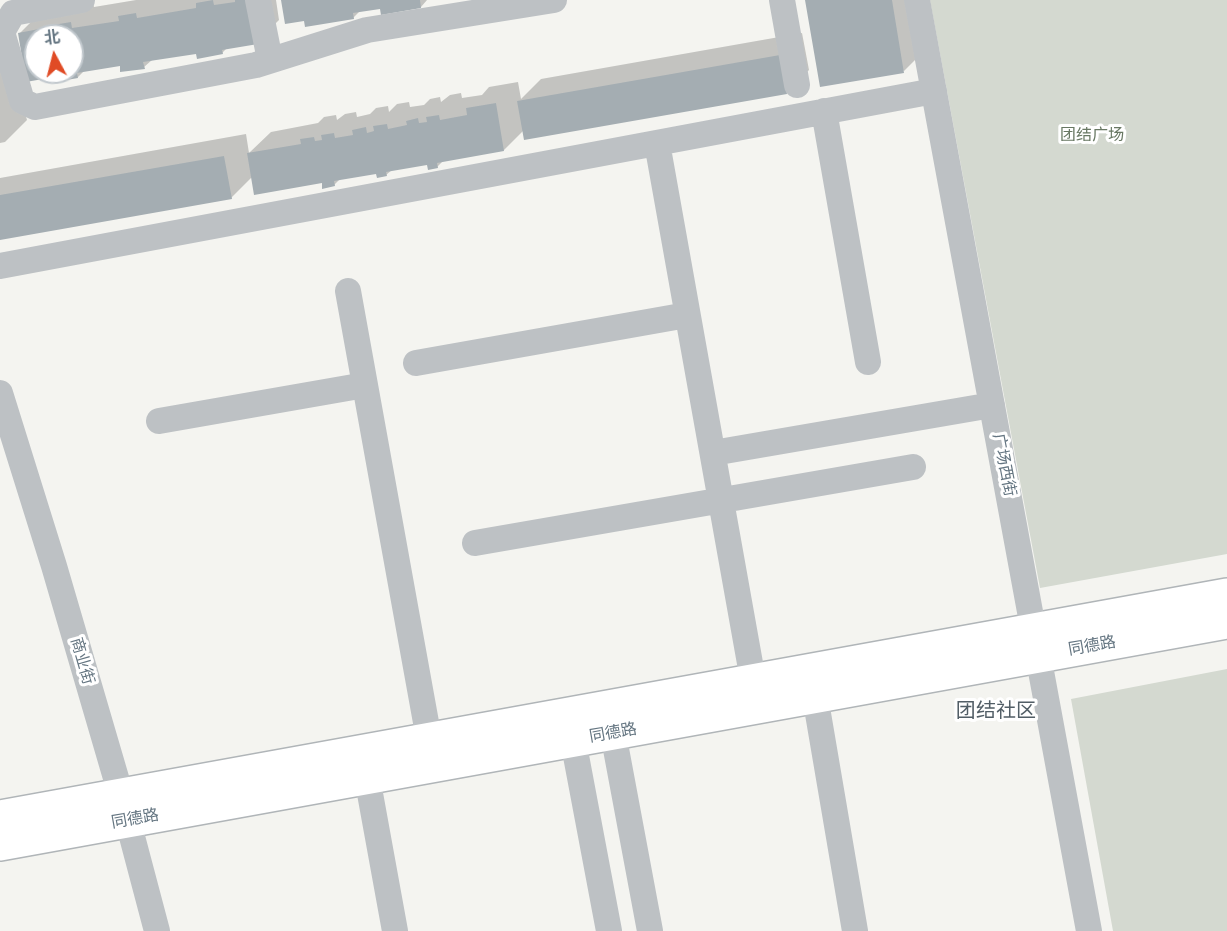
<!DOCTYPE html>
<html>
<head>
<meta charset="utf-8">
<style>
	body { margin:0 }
	#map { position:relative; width:1227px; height:931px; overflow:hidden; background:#f4f4f0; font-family:"Work Sans","Noto Sans SC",sans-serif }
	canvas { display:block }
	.north { position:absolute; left:24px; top:24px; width:60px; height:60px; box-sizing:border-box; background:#fff; border:2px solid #c1c8cd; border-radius:50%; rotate:353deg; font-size:16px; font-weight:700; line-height:24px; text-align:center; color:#647581 }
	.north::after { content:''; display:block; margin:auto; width:21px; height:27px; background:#e04b25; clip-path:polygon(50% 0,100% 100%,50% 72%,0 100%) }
</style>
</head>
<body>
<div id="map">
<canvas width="1227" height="931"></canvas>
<div class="north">北</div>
</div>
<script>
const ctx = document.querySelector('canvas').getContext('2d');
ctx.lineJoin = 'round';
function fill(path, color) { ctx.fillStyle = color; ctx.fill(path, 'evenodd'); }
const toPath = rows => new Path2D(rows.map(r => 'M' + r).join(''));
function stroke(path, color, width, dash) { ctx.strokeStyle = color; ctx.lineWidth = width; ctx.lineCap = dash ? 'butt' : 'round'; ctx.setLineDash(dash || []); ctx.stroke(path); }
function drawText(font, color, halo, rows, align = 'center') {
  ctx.font = font + ' "Work Sans","Noto Sans SC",sans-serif'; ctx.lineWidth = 6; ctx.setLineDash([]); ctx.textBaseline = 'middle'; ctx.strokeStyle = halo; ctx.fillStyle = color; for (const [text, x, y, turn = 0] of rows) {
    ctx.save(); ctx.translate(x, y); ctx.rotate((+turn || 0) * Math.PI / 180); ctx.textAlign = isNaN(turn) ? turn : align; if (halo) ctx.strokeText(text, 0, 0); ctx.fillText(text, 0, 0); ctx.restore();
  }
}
fill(toPath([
	[930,0,1227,0,1227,554,1040,588],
	[1227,669,1227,931,1113,931,1071,699]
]), '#d4d9d0');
fill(toPath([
	[136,0,276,0,279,20,257,42,228,47,222,53,198,52,152,60,144,67,121,64,84,71,78,77,55,75,27,80,20,33,42,11,93,1,94,7],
	[36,36,72,36,72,72,36,72],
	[283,0,427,0,421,7,381,7,361,10,353,18,305,19],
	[806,0,917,0,926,49,904,71],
	[0,30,27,120,5,142,0,143],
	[802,33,809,70,786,93,524,130,504,150,443,161,437,167,428,163,392,170,386,175,377,172,340,179,334,185,323,182,252,177,231,198,0,239,0,178,246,134,249,153,271,132,318,123,324,117,336,115,337,120,345,114,356,112,357,117,370,114,376,108,388,106,389,112,397,104,409,102,410,107,424,105,430,99,440,97,441,102,450,95,461,93,462,98,482,95,489,87,518,82,521,99,541,79]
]), '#0003');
fill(toPath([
	[213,0,214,5,235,2,235,0,251,0,258,44,222,50,223,54,197,59,196,54,143,62,145,69,120,72,120,66,77,73,78,78,55,82,54,77,26,82,18,33,39,29,40,34,54,31,53,25,71,22,72,28,119,21,118,16,136,13,137,18,196,8,196,3],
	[36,36,72,36,72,72,36,72],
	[281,0,420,0,421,8,381,15,380,9,353,13,354,19,305,27,304,21,285,24],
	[805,0,892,0,904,73,820,87],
	[780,55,787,94,524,140,517,101],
	[496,103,504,151,437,163,438,168,428,170,427,165,386,172,387,176,377,178,376,174,334,181,335,186,322,189,322,183,254,195,247,153,301,144,300,139,314,137,315,141,322,140,321,135,334,133,335,138,353,135,352,130,366,127,367,133,374,131,373,126,387,124,388,129,407,125,406,121,418,118,419,123,427,122,426,117,439,115,440,120,467,115,466,108],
	[224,156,232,199,0,240,0,195]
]), '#a4adb2');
const major = toPath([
	[0,817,1227,595],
	[0,844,1227,622]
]);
stroke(major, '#b0b5b8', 36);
stroke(toPath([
	[82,0,13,13,2,32,22,101,35,107,256,65,367,30,554,0],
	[258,0,270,60],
	[782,0,797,85],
	[917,0,1089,931],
	[824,111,868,362],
	[657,143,753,680],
	[0,266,934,91],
	[348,291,429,739],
	[416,363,687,315],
	[0,393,54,566,121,795,157,931],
	[159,421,365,385],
	[713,453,992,405],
	[475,543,913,467],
	[815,696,855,931],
	[613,733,650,931],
	[573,740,609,931],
	[367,777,395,931]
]), '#bdc1c4', 26);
stroke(major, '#fff', 33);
drawText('16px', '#687863', '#fff', [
	["团结广场",1092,135]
]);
drawText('16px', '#647581', '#fff', [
	["广场西街",1004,465,79],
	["同德路",1092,646,-10],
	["商业街",82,661,74],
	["同德路",613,733,-10],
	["同德路",135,819,-10]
]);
drawText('20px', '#525e66', '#fff', [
	["团结社区",996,711]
]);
</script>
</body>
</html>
